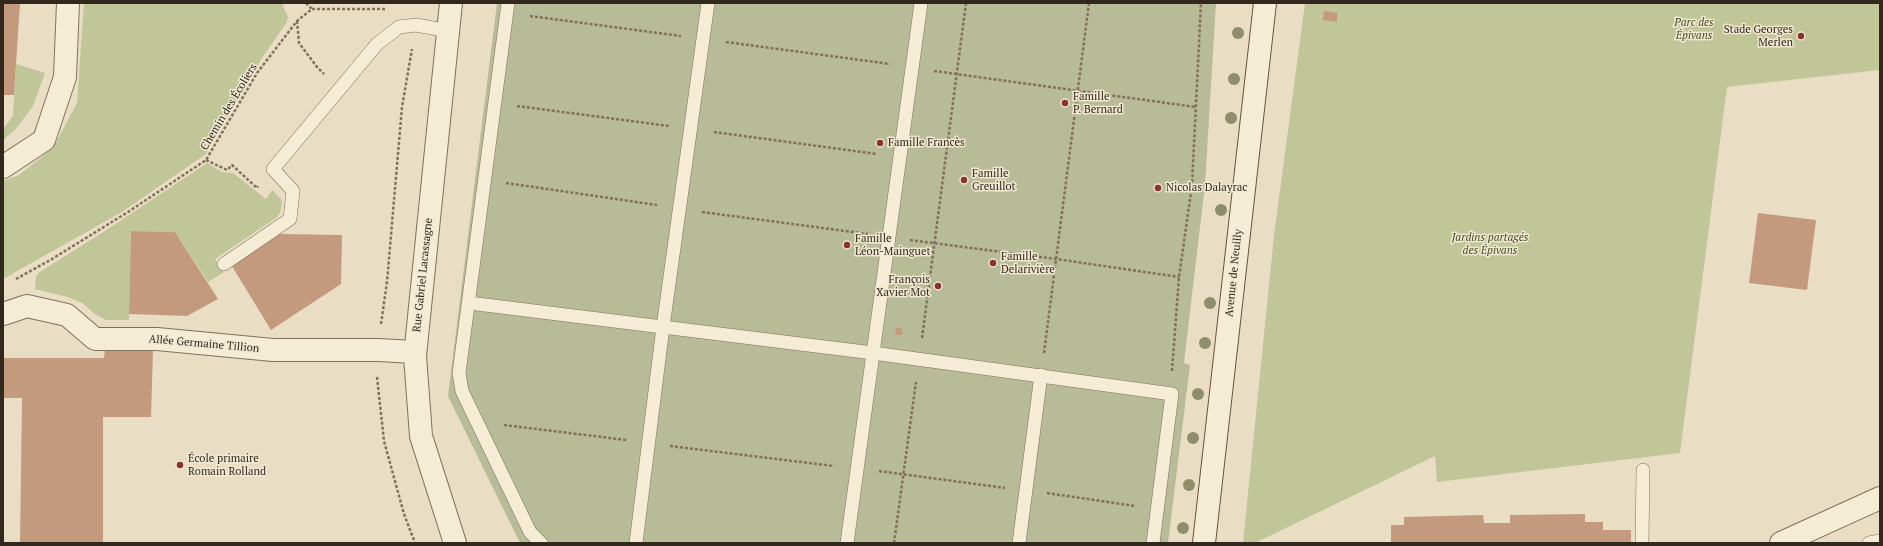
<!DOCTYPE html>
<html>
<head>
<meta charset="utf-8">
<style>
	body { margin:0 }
	#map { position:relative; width:1883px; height:546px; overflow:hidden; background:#e9dec3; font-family:"PT Serif",serif }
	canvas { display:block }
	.frame { position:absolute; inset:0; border:4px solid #33281e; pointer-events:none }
</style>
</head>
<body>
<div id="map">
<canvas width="1883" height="546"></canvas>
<div class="frame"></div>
</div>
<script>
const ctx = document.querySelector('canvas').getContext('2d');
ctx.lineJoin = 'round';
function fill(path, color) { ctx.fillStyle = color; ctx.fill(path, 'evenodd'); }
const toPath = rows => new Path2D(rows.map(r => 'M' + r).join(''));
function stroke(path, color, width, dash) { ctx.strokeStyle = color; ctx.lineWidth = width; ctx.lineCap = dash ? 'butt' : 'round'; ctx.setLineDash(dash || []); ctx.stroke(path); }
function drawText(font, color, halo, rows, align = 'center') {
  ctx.font = font + ' "PT Serif",serif'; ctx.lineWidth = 3; ctx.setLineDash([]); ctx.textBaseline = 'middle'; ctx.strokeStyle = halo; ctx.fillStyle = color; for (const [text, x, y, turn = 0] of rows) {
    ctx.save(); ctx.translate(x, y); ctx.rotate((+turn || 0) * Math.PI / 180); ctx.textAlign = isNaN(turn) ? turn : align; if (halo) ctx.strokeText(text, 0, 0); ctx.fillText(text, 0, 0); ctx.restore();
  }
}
fill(toPath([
	[84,3,282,3,288,17,287,22,262,58,206,154,122,212,3,279,3,181,19,175,53,148,77,103],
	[1305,3,1880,3,1880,70,1727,87,1680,453,1437,482,1435,456,1255,543,1243,543,1274,235],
	[16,64,45,73,33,106,15,130,3,140,3,129,13,116],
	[207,163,222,172,233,173,266,199,272,190,281,199,282,204,280,213,276,218,215,259,224,272,208,282,175,232,131,231,129,320,106,320,95,314,82,303,68,297,35,289,36,277,38,273,105,231]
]), '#c0c698');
fill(toPath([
	[497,3,1216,3,1205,185,1184,363,1190,365,1168,543,520,543,448,396]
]), '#b7bb97');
fill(toPath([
	[3,4,20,4,14,95,3,95],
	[1324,11,1337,13,1337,22,1323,20],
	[1758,213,1816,220,1807,290,1749,283],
	[131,231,175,232,218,299,187,316,129,314],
	[279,234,342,235,341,284,271,330,230,263],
	[896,328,902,328,902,335,895,335],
	[105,349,153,350,151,417,103,417,103,543,20,543,22,398,3,398,3,358,104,358],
	[1585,514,1585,522,1603,522,1603,530,1631,530,1631,543,1391,543,1391,525,1404,525,1404,517,1483,515,1484,523,1510,523,1510,515]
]), '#c39a7d');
const lane = toPath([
	[508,3,459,373,462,391,530,532,541,543],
	[224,264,290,219,293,191,273,169,377,44,399,27,416,25,449,31],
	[469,303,873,353,1172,394,1153,543],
	[636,543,663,327,708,3],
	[847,543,921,3],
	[1019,543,1041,375],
	[1642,543,1643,470],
	[1869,543,1880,541]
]);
const street = toPath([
	[451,3,415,356,421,436,455,543],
	[3,167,44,140,65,77,68,3],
	[3,314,27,306,67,315,95,339,157,339,273,350,378,350,415,352],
	[1781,543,1880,498]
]);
const secondary = toPath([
	[1204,543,1265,3]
]);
stroke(lane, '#81705c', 14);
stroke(street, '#81705c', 24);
stroke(secondary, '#63513f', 24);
stroke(toPath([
	[306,3,312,9],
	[530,16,681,36],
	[297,21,299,43,317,67,324,74],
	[726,42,890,64],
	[934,71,1196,107],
	[517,106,669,126],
	[714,132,877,154],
	[206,160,227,170,232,165,257,188,258,186],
	[506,183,657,205],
	[702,212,868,234],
	[910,240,1056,259,1179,277],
	[16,279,52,259,128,212,206,160,257,73,297,21,312,9,385,9],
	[381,324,387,282,402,107,412,49],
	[922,338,966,3],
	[1044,353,1089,3],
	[1172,371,1179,277,1192,185,1201,3],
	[377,377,384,441,404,514,415,543],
	[504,425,626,440],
	[670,446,834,466],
	[879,471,1005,488],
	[1047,493,1135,506],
	[894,543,916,382]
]), '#81705c', 2.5, [3, 2]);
stroke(lane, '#f5ecd5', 13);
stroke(street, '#f5ecd5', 22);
stroke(secondary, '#f5ecd5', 22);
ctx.fillStyle = '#8e8e6d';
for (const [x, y] of [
	[1238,33],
	[1234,79],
	[1231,118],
	[1221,210],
	[1210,303],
	[1205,343],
	[1198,394],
	[1193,438],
	[1189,485],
	[1183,528]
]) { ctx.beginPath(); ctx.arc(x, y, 6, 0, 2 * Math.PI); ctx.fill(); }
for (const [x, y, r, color] of [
	[1801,36,4,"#8a3232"],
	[1065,103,4,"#8a3232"],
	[880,143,4,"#8a3232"],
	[964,180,4,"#8a3232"],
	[1158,188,4,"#8a3232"],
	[847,245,4,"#8a3232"],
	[993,263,4,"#8a3232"],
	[938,286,4,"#8a3232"],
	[180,465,4,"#8a3232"]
]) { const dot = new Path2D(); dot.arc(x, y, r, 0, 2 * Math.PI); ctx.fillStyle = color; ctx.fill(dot); stroke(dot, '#f1e8d2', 1.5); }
drawText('italic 11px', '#434d27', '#f1e8d2', [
	["Parc des",1694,23],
	["Épivans",1694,36],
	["Jardins partagés",1490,238],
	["des Épivans",1490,251]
]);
drawText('11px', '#33281e', '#f1e8d2', [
	["Stade Georges",1793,30,"right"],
	["Merlen",1793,43,"right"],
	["Famille",1073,97],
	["P. Bernard",1073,110],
	["Famille Francès",888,143],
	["Famille",972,174],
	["Greuillot",972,187],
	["Nicolas Dalayrac",1166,188],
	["Famille",855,239],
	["Léon-Mainguet",855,252],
	["Famille",1001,257],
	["Delarivière",1001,270],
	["François",930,280,"right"],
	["Xavier Mot",930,293,"right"],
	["École primaire",188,459],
	["Romain Rolland",188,472]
], 'left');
drawText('11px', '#33281e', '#f1e8d2', [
	["Chemin des Écoliers",229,107,-59],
	["Avenue de Neuilly",1234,273,-84],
	["Rue Gabriel Lacassagne",423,275,-84],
	["Allée Germaine Tillion",204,344,5]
]);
</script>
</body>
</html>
